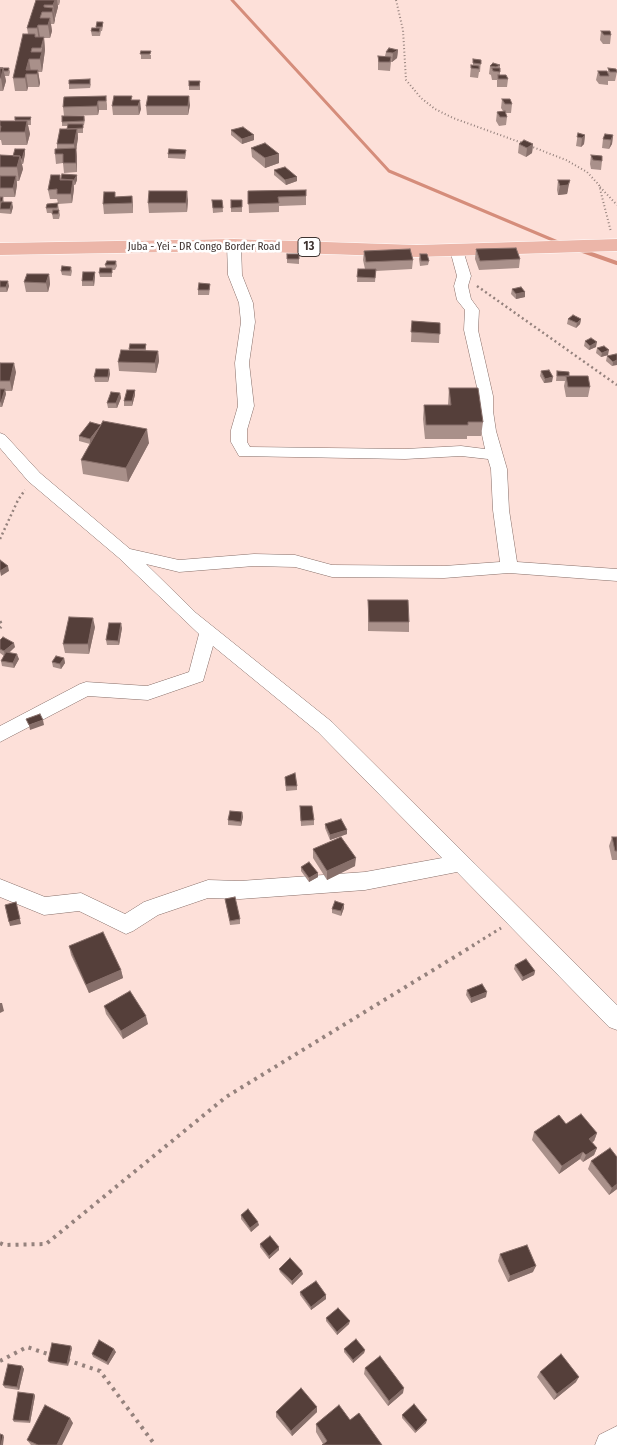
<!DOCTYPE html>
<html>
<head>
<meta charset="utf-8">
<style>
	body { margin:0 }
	canvas { display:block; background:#fde0d9 }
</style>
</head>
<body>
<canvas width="617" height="1445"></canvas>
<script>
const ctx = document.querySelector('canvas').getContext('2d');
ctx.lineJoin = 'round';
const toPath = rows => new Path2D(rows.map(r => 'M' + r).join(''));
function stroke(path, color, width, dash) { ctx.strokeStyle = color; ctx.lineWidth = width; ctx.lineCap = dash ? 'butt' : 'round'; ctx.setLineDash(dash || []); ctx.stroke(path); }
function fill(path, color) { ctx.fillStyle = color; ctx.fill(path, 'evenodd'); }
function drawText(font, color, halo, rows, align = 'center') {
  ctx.font = font + ' "Fira Sans Condensed",sans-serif'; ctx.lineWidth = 5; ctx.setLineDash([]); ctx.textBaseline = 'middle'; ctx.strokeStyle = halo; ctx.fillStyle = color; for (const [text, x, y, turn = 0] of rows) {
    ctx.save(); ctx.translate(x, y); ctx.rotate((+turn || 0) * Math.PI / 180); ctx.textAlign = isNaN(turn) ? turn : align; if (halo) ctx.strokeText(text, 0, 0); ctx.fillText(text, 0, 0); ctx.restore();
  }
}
stroke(toPath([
	[232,0,389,171,560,243]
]), '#d58d7b', 3);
stroke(toPath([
	[580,250,617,263]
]), '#d58d7b', 4);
const street = toPath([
	[234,241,241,245,242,275,253,303,255,322,249,363,254,406,247,430,247,442,250,447,405,449,461,446,485,449,477,411,479,396,464,330,465,310,457,300,454,286,457,276,450,250,457,246,462,247,471,276,468,286,471,299,479,310,478,330,493,396,493,411,496,431,507,469,509,510,517,562,617,569,617,581,509,573,444,578,332,577,295,567,254,566,179,572,146,564,196,613,332,722,617,1005,617,1030,609,1027,457,872,365,890,240,899,208,898,158,915,133,931,126,934,79,911,44,915,0,897,0,879,45,897,81,893,125,914,144,902,208,880,240,881,365,872,442,858,318,732,213,646,203,681,148,700,88,696,0,742,0,726,80,684,86,682,147,686,189,672,199,634,119,558,28,481,0,448,0,433,5,435,40,473,130,549,179,560,254,554,295,555,332,565,444,566,500,562,493,510,491,469,488,459,461,456,405,459,239,456,231,442,231,430,238,406,235,363,241,322,239,303,228,275,227,245,234,241],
	[617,1426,617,1445,595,1445,599,1435,617,1426]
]);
const primary = toPath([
	[234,239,417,245,617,239,617,251,417,257,234,251,0,255,0,243,234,239]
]);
stroke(street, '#876e68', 1);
stroke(primary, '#fff', 1);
stroke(toPath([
	[396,0,403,30,406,80,421,98,435,109,453,118,525,144],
	[530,146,566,160,587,172,599,185,611,232],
	[600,187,617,205]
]), '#95827d', 2, [1, 2.5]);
stroke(toPath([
	[477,286,617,385],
	[0,539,18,500,25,490]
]), '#95827d', 2.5, [2, 3]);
stroke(toPath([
	[0,621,2,626,0,628],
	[472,946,501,928]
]), '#95827d', 3, [2.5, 4]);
stroke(toPath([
	[0,1243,4,1245,46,1244,226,1097,474,945],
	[67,1360,100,1371,155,1445],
	[0,1361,27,1347,51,1355]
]), '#95827d', 4, [3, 5]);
fill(street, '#fff');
fill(primary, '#ecb6a9');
fill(toPath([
	[36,0,60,0,60,2,59,5,58,5,58,7,55,18,54,24,51,24,52,31,50,38,44,38,45,50,42,72,38,72,40,83,39,87,28,87,27,91,15,91,13,78,28,34,27,28],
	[103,22,103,26,102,31,101,31,100,36,92,36,91,31,96,28,96,27],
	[601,31,611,35,610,44,603,44,600,40],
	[398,50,397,58,392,62,391,62,390,71,378,70,378,56,385,56,386,52],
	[141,51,151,55,151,59,141,59],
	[473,59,481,60,480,72,479,72,478,78,470,77,471,65,473,65],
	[500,65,500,75,508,79,507,87,497,87,497,80,492,80,491,75,489,74,490,66],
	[0,68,9,68,10,72,9,76,5,76,6,81,3,91,0,91],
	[608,68,617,72,615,81,608,81,608,85,599,84,596,80,598,71,608,72],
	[200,81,200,90,189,90,189,86],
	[69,84,91,84,90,88,69,89],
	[106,96,107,105,107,110,99,110,98,115,64,116,63,107],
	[502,99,512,104,511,113,505,113,507,117,506,125,499,126,496,121,497,112,503,111,501,108],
	[133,100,141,109,139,115,113,115,112,106],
	[190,105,188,115,147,115,146,106],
	[84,116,85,120,84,125,83,125,83,133,78,133,78,138,76,150,77,157,77,172,64,173,63,163,56,164,55,154,57,149,57,144,67,129,67,126,62,126,62,122],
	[31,117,31,125,28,125,30,134,27,145,2,145,1,140,0,140,0,121,15,121,15,120],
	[231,130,254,140,242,144,231,135],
	[578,133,585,135,584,144,581,147,576,146],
	[613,135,612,144,609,149,602,148,603,139],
	[519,144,533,144,532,153,526,157,518,153],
	[251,148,279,163,265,168,252,157],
	[25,154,23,164,22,164,23,169,19,181,17,181,17,185,15,197,3,197,4,202,13,207,11,214,0,213,0,155,13,156],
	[168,154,186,154,185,159,168,158],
	[591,155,602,161,601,170,591,169,590,164],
	[274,170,297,177,297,181,286,185,274,175],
	[77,175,77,180,75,185,74,185,74,189,72,203,58,204,59,210,60,215,59,219,53,219,52,213,47,213,46,208,58,203,57,199,50,199,48,190,61,178],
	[558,180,568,190,567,194,558,195,557,190],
	[248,191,306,196,306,205,279,206,279,212,249,213],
	[115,192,115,197,132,196,133,213,104,214,103,204],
	[188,200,187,212,149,213,148,203],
	[212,200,222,200,223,212,213,213],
	[231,200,242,200,242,212,231,212],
	[476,249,520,259,519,268,479,270,475,259],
	[364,251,413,260,412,269,376,271,375,282,357,282,358,269,365,269,363,260],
	[287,254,299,254,299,264,287,263],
	[420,254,429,261,428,265,420,266,419,259],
	[116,261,117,266,115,270,112,270,112,277,100,277,99,273,106,268,105,265],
	[71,267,72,271,71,276,62,275,61,271],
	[49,274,50,284,48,292,26,292,24,282],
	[95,276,94,286,82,286,82,281],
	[0,281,9,286,7,292,0,292],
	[210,288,209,295,198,295,198,290],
	[512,289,525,292,525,297,516,299,511,294],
	[568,319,581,319,580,324,576,328,567,324],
	[412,321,440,323,439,343,411,342],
	[585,341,596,347,589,350,584,346],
	[146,344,146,351,158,351,159,361,156,373,119,371,118,362,129,350,129,349],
	[597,348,608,355,601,357,596,353],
	[616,354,612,366,606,361,607,356],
	[0,363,16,372,12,391,5,391,6,394,2,407,0,407],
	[109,369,110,374,108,382,95,382,94,377],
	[541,371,552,382,544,383,540,376],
	[557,371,569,376,590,387,588,397,566,397,564,386,565,381,556,381],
	[449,388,483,422,481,436,467,436,467,439,425,439,423,419,424,405,448,405],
	[135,390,135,395,132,406,124,406,124,401],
	[120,393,121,398,117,408,108,408,107,403],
	[79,436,149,443,128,482,83,474,81,460,90,444,79,441],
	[368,600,409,622,409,632,368,631],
	[95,627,89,654,65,653,63,644],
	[122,628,119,645,107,645,106,640],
	[0,640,15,647,9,653,19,659,14,668,2,666,1,661,4,656,0,653],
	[64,658,65,663,61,669,53,667,52,662],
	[285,777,297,786,297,790,286,791],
	[300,806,314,820,314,825,301,826],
	[242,812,243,817,241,826,228,825,228,820],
	[325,824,347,830,347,834,330,840,325,828],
	[612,837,617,837,617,860,612,860,609,846],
	[313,849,355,866,327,880,313,858],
	[301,867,318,877,309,882,301,871],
	[225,899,240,919,240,924,230,925],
	[344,908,341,916,332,913,332,909],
	[69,946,121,970,123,978,89,993,71,955],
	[515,965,535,971,534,975,522,981,514,969],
	[467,990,486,997,471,1003,466,995],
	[104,1006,148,1024,123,1039,106,1014],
	[566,1124,597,1133,594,1141,592,1142,597,1148,594,1155,583,1162,580,1159,559,1174,532,1140,534,1132],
	[591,1161,617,1189,609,1195,588,1169],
	[241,1215,259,1225,251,1232,241,1219],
	[260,1244,279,1247,279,1250,269,1259,260,1247],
	[500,1254,533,1272,508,1282,498,1261],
	[279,1269,303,1274,292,1285,280,1272],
	[300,1292,326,1299,311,1310,300,1295],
	[326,1318,349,1324,337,1335,326,1321],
	[72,1348,68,1366,50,1363,48,1361],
	[344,1349,365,1350,364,1353,353,1363,344,1352],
	[116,1352,108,1365,93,1357,92,1354],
	[22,1366,24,1369,19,1390,5,1388,3,1385],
	[365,1368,403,1393,388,1406,364,1374],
	[540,1372,576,1382,554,1400,537,1377],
	[34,1394,35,1396,30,1423,14,1422,13,1420],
	[276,1412,317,1412,292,1436,276,1417],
	[402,1415,426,1423,415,1433,402,1418],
	[350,1420,323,1444,316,1432,316,1424],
	[73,1423,62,1445,31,1445,27,1440]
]), '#a9908a');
fill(toPath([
	[55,0,57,0,58,7,55,18,53,5],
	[53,8,55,20,54,24,52,12],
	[50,18,52,31,50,38,48,25],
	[38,25,40,37,39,41,37,28],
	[44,37,45,50,42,72,40,59],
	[398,50,397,58,392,62,393,53],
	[29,59,31,72,26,70],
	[3,68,6,81,3,91,1,78],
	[38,70,40,83,39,87,37,74],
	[26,74,28,87,27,91,25,78],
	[189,96,190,105,188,115,188,106],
	[140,100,141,109,139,115,138,106],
	[98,101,99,110,98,115,97,106],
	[27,121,30,134,27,145,25,132],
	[77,129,78,138,76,150,77,157,77,172,74,144],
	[254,135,254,140,242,144,242,139],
	[585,135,584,144,581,147,582,138],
	[613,135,612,144,609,149,611,140],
	[533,144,532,153,526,157,527,148],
	[25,149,25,154,23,164,22,159],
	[279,154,279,163,265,168,265,158],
	[20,156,23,169,19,181,17,167],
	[77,175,77,180,75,185,74,180],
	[16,176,17,185,15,197,13,188],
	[297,177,297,181,286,185,285,180],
	[73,180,74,189,72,203,71,194],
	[570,180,567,194,558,195,560,186],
	[187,191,188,200,187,212,186,203],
	[132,196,133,206,133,213,132,203],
	[12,202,13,207,11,214,10,209],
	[95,272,95,276,94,286,93,281],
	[49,274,50,284,48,292,46,283],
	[8,281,9,286,7,292,6,287],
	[525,292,525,297,516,299,516,294],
	[581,319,580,324,576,328,577,323],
	[597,342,596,347,589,350,590,346],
	[609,350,608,355,601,357,602,353],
	[158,351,159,361,156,373,155,363],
	[617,360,617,365,612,366,613,362],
	[14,363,16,372,12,391,10,381],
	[109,369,110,374,108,382,108,377],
	[553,377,552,382,544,383,545,379],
	[5,389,6,394,2,407,1,402],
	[135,390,135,395,132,406,132,401],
	[120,393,121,398,117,408,116,403],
	[101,425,90,444,90,439],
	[147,429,149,443,128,482,126,468],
	[8,566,9,571,1,576,0,571],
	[93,618,95,627,89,654,88,644],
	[121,623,122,628,119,645,118,641],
	[14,643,15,647,5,656,4,651],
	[17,654,19,659,14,668,13,663],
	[64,658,65,663,61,669,60,664],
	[43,720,44,725,30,730,29,725],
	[242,812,243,817,241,826,241,822],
	[347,830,347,834,330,840,330,835],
	[356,858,355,866,327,880,327,871],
	[318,873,318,877,309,882,309,878],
	[16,902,21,924,10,926,9,922],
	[344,904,344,908,341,916,341,911],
	[121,970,123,978,89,993,86,985],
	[535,971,534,975,522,981,523,977],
	[487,992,486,997,471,1003,471,998],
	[0,1003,2,1003,4,1011,0,1013],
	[146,1016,148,1024,123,1039,121,1031],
	[597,1133,594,1141,586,1146,589,1139],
	[597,1148,594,1155,583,1162,586,1155],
	[583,1152,580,1159,559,1174,562,1166],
	[617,1184,617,1189,609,1195,612,1188],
	[258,1222,259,1225,251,1232,250,1228],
	[279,1247,279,1250,269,1259,269,1256],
	[536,1266,533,1272,508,1282,510,1276],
	[302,1271,303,1274,292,1285,292,1281],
	[326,1295,326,1299,311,1310,311,1307],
	[350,1321,349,1324,337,1335,337,1332],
	[71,1346,72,1348,68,1366,67,1364],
	[114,1349,116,1352,108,1365,107,1362],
	[365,1350,364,1353,353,1363,353,1360],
	[22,1366,24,1369,19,1390,17,1387],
	[579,1377,576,1382,554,1400,557,1394],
	[404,1388,403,1393,388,1406,389,1401],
	[34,1394,35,1396,30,1423,29,1421],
	[317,1407,317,1412,292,1436,291,1431],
	[70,1418,73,1423,62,1445,57,1445],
	[427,1420,426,1423,415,1433,416,1431],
	[3,1435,4,1437,3,1445,1,1445]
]), '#876f6a');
const building = toPath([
	[36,0,55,0,53,5,44,5,44,7,53,8,52,12,42,12,40,18,50,18,48,25,38,25,37,28,27,28,36,0],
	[97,22,103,22,102,27,96,27,97,22],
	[92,28,100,28,99,32,91,31,92,28],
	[601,31,610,31,611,35,604,35,601,31],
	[23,34,35,34,35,37,44,37,41,48,32,48,31,52,42,52,40,59,29,59,26,70,38,70,37,74,26,74,25,78,13,78,23,34],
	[389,48,398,50,393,53,386,52,389,48],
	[141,51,151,51,150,54,140,54,141,51],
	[378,56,391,57,390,62,379,62,378,56],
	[473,59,481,60,481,64,473,63,473,59],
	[493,63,500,65,496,67,490,66,493,63],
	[471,65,479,66,479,69,471,68,471,65],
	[0,68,3,68,1,78,0,78,0,68],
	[0,68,9,68,8,71,4,71,3,68,0,68],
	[492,68,500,68,500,72,493,71,492,68],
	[608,68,616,69,617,72,610,72,608,68],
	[598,71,607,71,609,76,600,76,598,71],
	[498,75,506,75,508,79,498,79,498,75],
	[90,79,90,84,69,84,69,80,90,79],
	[189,81,200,81,199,86,189,86,189,81],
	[106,96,106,101,98,101,97,106,63,107,64,97,106,96],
	[114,96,132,96,131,100,140,100,138,106,112,106,114,96],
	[148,96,189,96,188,106,146,106,148,96],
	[502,99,510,99,512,104,505,104,502,99],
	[505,111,507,117,500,117,497,112,505,111],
	[62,116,84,116,84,121,62,122,62,116],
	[15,117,31,117,30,120,15,120,15,117],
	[0,121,27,121,25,132,0,132,1,126,0,126,0,121],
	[68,124,83,124,83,128,67,129,68,124],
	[243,127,254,135,242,139,231,130,243,127],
	[60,129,77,129,74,144,57,144,60,129],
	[578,133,585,135,582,138,577,137,578,133],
	[605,134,613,135,611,140,603,139,605,134],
	[524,140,533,144,527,148,519,144,524,140],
	[265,143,279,154,265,158,251,148,265,143],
	[76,148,76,163,63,163,63,154,55,154,55,149,76,148],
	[15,149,25,149,22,159,21,159,20,156,13,156,15,149],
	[169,149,186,150,185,154,168,154,169,149],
	[0,155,20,156,17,167,0,167,0,155],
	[591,155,602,156,602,161,593,160,591,155],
	[285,167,297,177,285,180,274,170,285,167],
	[62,174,77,175,74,180,61,179,61,178,62,174],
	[51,175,60,175,60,180,73,180,71,194,57,194,57,189,48,190,51,175],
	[0,176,16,176,13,188,0,188,0,176],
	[558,180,570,180,568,185,560,186,558,180],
	[306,190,306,196,278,197,279,203,248,204,248,191,306,190],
	[149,191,187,191,186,203,148,203,149,191],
	[104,192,115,192,115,197,132,196,132,203,103,204,104,192],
	[0,197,3,197,2,202,0,202,0,197],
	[212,200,222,200,223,208,213,208,212,200],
	[231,200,242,200,242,207,231,208,231,200],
	[1,202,12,202,10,209,0,209,1,202],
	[58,203,57,208,46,208,47,204,58,203],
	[53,210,59,210,58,214,52,214,53,210],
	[516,248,520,259,480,261,476,249,516,248],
	[410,249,413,260,366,262,364,251,410,249],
	[287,254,299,254,299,259,287,259,287,254],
	[420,254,427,254,429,261,421,261,420,254],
	[107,261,116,261,115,265,105,265,107,261],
	[62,266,71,267,70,271,61,271,62,266],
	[100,268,112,268,112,273,99,273,100,268],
	[358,269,376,269,375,278,357,277,358,269],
	[83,272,95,272,93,281,82,281,83,272],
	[27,274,49,274,46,283,24,282,27,274],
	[0,281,8,281,6,287,0,287,0,281],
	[199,283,210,284,209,290,198,290,199,283],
	[521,287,525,292,516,294,512,289,521,287],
	[573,315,581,319,577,323,568,319,573,315],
	[412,321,440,323,440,334,411,332,412,321],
	[591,338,597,342,590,346,585,341,591,338],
	[130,344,146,344,145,349,129,349,130,344],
	[604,346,609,350,602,353,597,348,604,346],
	[121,350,158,351,155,363,118,362,121,350],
	[616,354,617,354,617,360,613,362,607,356,616,354],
	[0,363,14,363,10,381,0,381,0,363],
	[96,369,109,369,108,377,94,377,96,369],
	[549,370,553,377,545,379,541,371,549,370],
	[557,371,569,372,569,376,557,376,557,371],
	[566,376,588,376,590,387,568,387,566,376],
	[449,388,478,388,483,422,468,422,468,425,426,425,424,405,451,405,449,388],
	[0,389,5,389,1,402,0,402,0,389],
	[127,390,135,390,132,401,124,401,127,390],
	[111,392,120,393,116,403,107,403,111,392],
	[103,421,147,429,126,468,81,460,103,421],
	[90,422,101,425,90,439,79,436,90,422],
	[0,560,8,566,0,571,0,560],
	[368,600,408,600,409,622,369,622,368,600],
	[69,617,93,618,88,644,63,644,69,617],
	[109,623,121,623,118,641,106,640,109,623],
	[3,637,14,643,4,651,0,649,0,640,3,637],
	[6,652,17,654,13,663,1,661,6,652],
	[56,656,64,658,60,664,52,662,56,656],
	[40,714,43,720,29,725,26,719,40,714],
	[295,773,297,786,286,786,285,777,295,773],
	[300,806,312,806,314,820,301,821,300,806],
	[230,811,242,812,241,822,228,820,230,811],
	[341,819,347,830,330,835,325,824,341,819],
	[341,837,356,858,327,871,313,849,341,837],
	[612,837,617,837,617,851,615,851,612,837],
	[309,862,318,873,309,878,301,867,309,862],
	[235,897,240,919,230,921,225,899,235,897],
	[335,901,344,904,341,911,332,909,335,901],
	[16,902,20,919,9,922,5,905,16,902],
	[103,932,121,970,86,985,69,946,103,932],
	[526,959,535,971,523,977,515,965,526,959],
	[482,984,487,992,471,998,467,990,482,984],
	[130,991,146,1016,121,1031,104,1006,130,991],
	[581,1114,597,1133,589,1139,597,1148,586,1155,583,1152,562,1166,534,1132,559,1115,566,1124,581,1114],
	[610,1148,617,1157,617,1184,612,1188,591,1161,610,1148],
	[248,1209,258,1222,250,1228,241,1215,248,1209],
	[270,1236,279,1247,269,1256,260,1244,270,1236],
	[527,1245,536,1266,510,1276,500,1254,527,1245],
	[290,1258,302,1271,292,1281,279,1269,290,1258],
	[316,1281,326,1295,311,1307,300,1292,316,1281],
	[338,1308,350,1321,337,1332,326,1318,338,1308],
	[356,1339,365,1350,353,1360,344,1349,356,1339],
	[99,1340,114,1349,107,1362,92,1354,99,1340],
	[52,1343,71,1346,67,1364,48,1361,52,1343],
	[561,1354,579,1377,557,1394,540,1372,561,1354],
	[380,1356,404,1388,389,1401,365,1368,380,1356],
	[8,1364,22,1366,17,1387,3,1385,8,1364],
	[301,1388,317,1407,291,1431,276,1412,301,1388],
	[18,1392,34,1394,29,1421,13,1420,18,1392],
	[414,1404,427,1420,416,1431,402,1415,414,1404],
	[45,1405,70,1418,57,1445,38,1445,27,1440,45,1405],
	[339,1405,350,1420,359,1413,382,1445,322,1445,327,1441,316,1424,339,1405],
	[0,1434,3,1435,1,1445,0,1445,0,1434]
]);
fill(building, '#553f3a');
stroke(building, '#876f6a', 1);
drawText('11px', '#3f3431', '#fff', [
	["Juba - Yei - DR Congo Border Road",204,247]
]);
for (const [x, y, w] of [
	[309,247,22]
]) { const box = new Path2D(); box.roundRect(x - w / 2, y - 9.5, w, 19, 4); ctx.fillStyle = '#fff'; ctx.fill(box); stroke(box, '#3f3431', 1); }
drawText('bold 12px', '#3f3431', null, [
	["13",309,247]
]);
</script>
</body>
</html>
